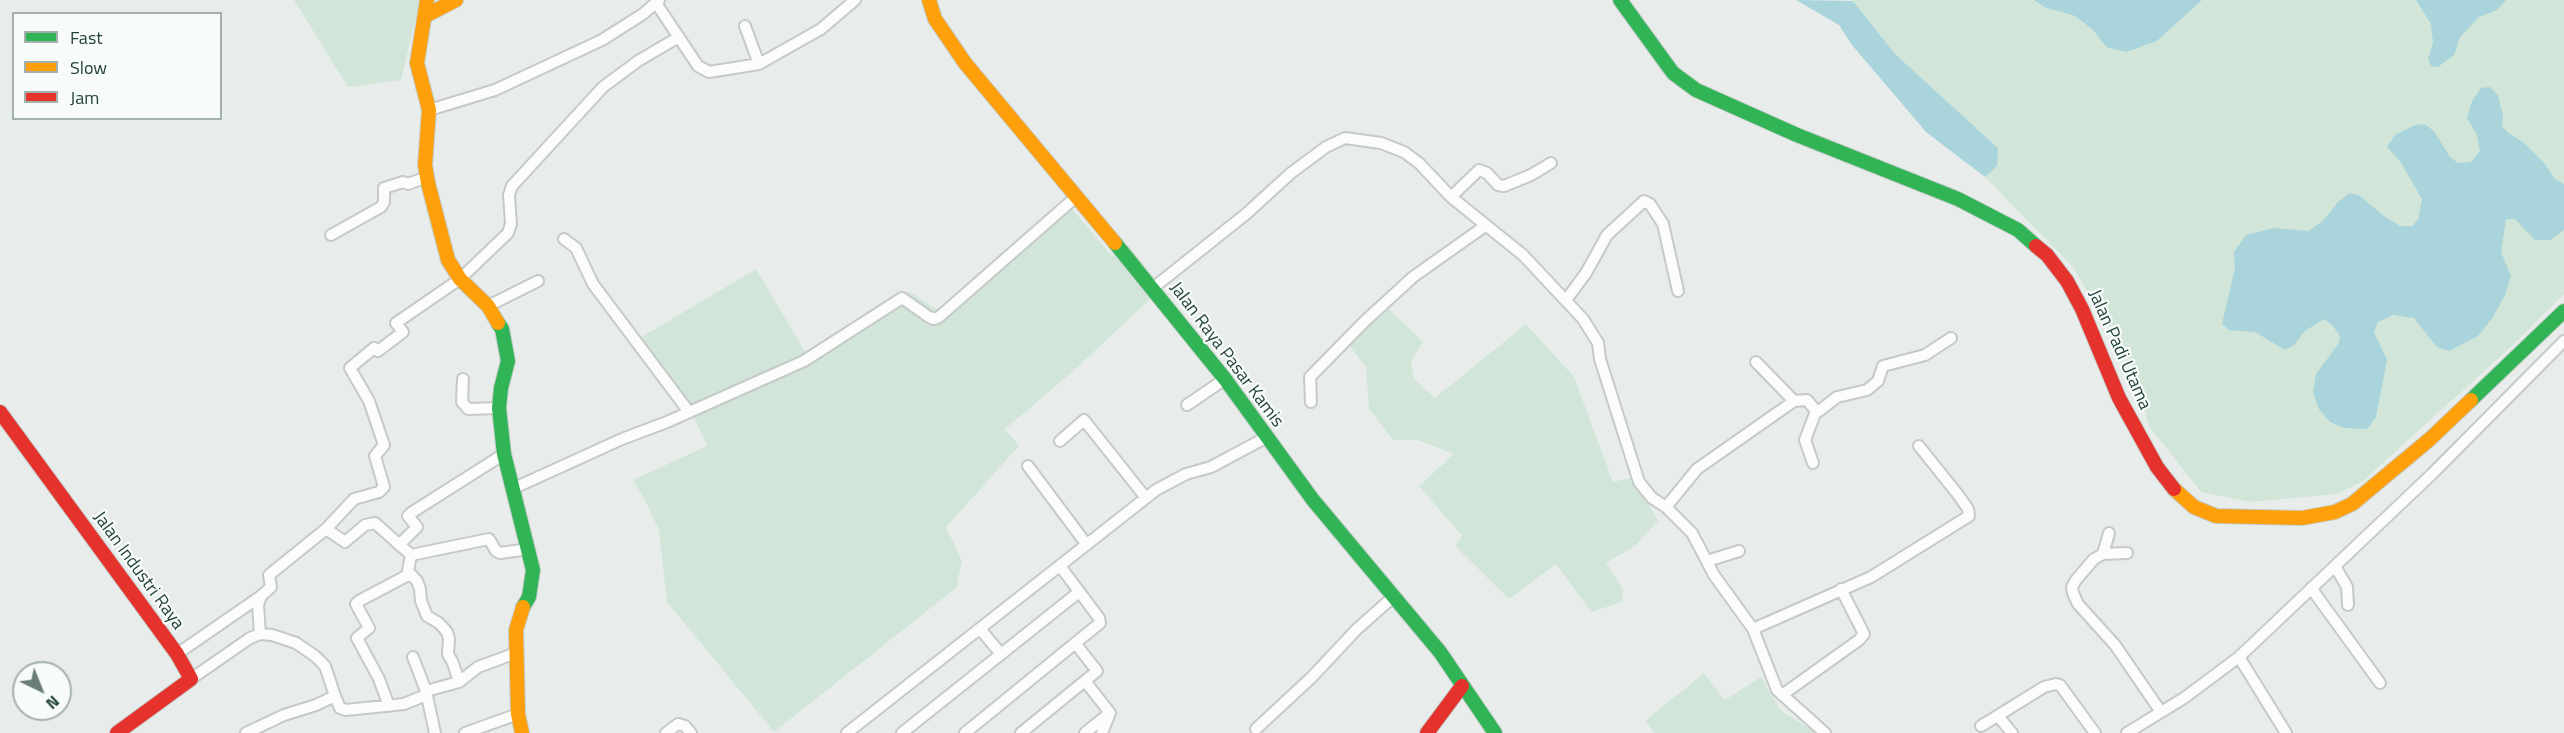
<!DOCTYPE html>
<html>
<head>
<meta charset="utf-8">
<style>
	body { margin:0 }
	#map { position:relative; width:2564px; height:733px; overflow:hidden; background:#e8edeb; font-family:"Titillium Web",sans-serif }
	canvas { display:block }
	.legend { position:absolute; left:12px; top:12px; width:210px; height:108px; box-sizing:border-box; background:#f7fbf9; border:2px solid #a3b1ad; margin:0; padding:8px 10px; list-style:none; font-size:18px; color:#24423a }
	.legend li { display:flex; align-items:center; gap:12px; height:30px }
	.legend b { width:30px; border:2px solid #a3b1ad }
	.north { position:absolute; left:12px; top:661px; width:60px; height:60px; box-sizing:border-box; background:#f7fbf9; border:2px solid #a3b1ad; border-radius:50%; rotate:137deg; font-size:16px; font-weight:700; line-height:24px; text-align:center; color:#24423a }
	.north::after { content:''; display:block; margin:auto; width:21px; height:27px; background:#697e78; clip-path:polygon(50% 0,100% 100%,50% 72%,0 100%) }
</style>
</head>
<body>
<div id="map">
<canvas width="2564" height="733"></canvas>
<ul class="legend">
<li><b style="height:8px;background:#30b455"></b>Fast</li>
<li><b style="height:8px;background:#ff9f0a"></b>Slow</li>
<li><b style="height:8px;background:#e5322d"></b>Jam</li>
</ul>
<div class="north">N</div>
</div>
<script>
const ctx = document.querySelector('canvas').getContext('2d');
ctx.lineJoin = 'round';
function fill(path, color) { ctx.fillStyle = color; ctx.fill(path, 'evenodd'); }
const toPath = rows => new Path2D(rows.map(r => 'M' + r).join(''));
function stroke(path, color, width, dash) { ctx.strokeStyle = color; ctx.lineWidth = width; ctx.lineCap = dash ? 'butt' : 'round'; ctx.setLineDash(dash || []); ctx.stroke(path); }
function drawText(font, color, halo, rows, align = 'center') {
  ctx.font = font + ' "Titillium Web",sans-serif'; ctx.lineWidth = 4.5; ctx.setLineDash([]); ctx.textBaseline = 'middle'; ctx.strokeStyle = halo; ctx.fillStyle = color; for (const [text, x, y, turn = 0] of rows) {
    ctx.save(); ctx.translate(x, y); ctx.rotate((+turn || 0) * Math.PI / 180); ctx.textAlign = isNaN(turn) ? turn : align; if (halo) ctx.strokeText(text, 0, 0); ctx.fillText(text, 0, 0); ctx.restore();
  }
}
fill(toPath([
	[294,0,420,0,401,80,348,87],
	[1852,0,2034,0,2044,7,2075,16,2093,30,2106,47,2157,41,2202,0,2564,0,2564,294,2514,344,2363,481,2337,494,2251,502,2201,492,2149,426,2130,361,2072,266,1985,177,1997,166,1997,147,1895,54],
	[1066,202,1112,256,1129,246,1162,288,1071,373,1005,429,1019,446,946,527,962,561,956,588,774,732,667,602,659,530,644,498,633,480,707,446,690,408,635,341,756,269,808,357,909,291,938,311],
	[1389,309,1423,342,1411,361,1414,379,1435,398,1526,324,1574,377,1613,482,1633,477,1658,521,1635,546,1606,563,1623,589,1622,602,1591,612,1556,564,1509,599,1455,546,1462,536,1419,486,1454,454,1417,440,1393,440,1369,409,1366,367,1348,344],
	[1704,673,1725,700,1761,677,1781,711,1817,733,1655,733,1645,721]
]), '#d1e6d8');
fill(toPath([
	[1796,0,1853,1,1895,54,1998,148,1997,166,1985,177,1926,132,1852,45,1839,25],
	[2034,0,2202,0,2157,41,2126,52,2106,47,2093,30,2075,16,2044,7],
	[2416,0,2506,0,2497,10,2479,17,2460,37,2454,55,2438,67,2431,66,2428,59,2433,43,2431,24],
	[2490,87,2498,95,2503,116,2502,126,2508,133,2523,142,2544,163,2555,179,2564,184,2564,230,2550,240,2535,240,2515,219,2506,219,2501,252,2511,276,2505,295,2493,317,2478,336,2449,351,2437,347,2414,318,2393,315,2378,322,2374,332,2387,360,2376,417,2367,429,2344,428,2330,422,2319,409,2313,392,2316,374,2339,343,2340,336,2333,326,2324,319,2305,331,2294,345,2285,350,2255,332,2229,330,2222,324,2235,268,2234,252,2246,235,2274,228,2308,231,2323,221,2338,202,2350,193,2360,196,2385,217,2400,226,2412,226,2418,220,2422,199,2400,161,2387,147,2395,135,2415,125,2424,124,2434,131,2450,157,2458,163,2471,162,2480,151,2477,135,2467,118,2472,101,2481,88]
]), '#a9d4db');
const street = toPath([
	[656,3,698,66,709,72,759,64,821,29,855,0],
	[745,26,759,64],
	[429,110,495,90,602,40,643,14,659,0],
	[1451,197,1479,170,1487,173,1498,185,1504,186,1531,175,1551,163],
	[331,235,381,207,384,202,384,188,403,182,408,184,427,177],
	[564,239,576,248,593,284,689,412],
	[1153,288,1246,214,1291,173,1326,147,1345,138,1381,143,1404,152,1419,163,1451,197,1523,255,1583,319,1598,343,1600,359,1639,482,1652,498,1666,507,1692,533,1714,575,1753,629,1777,690,1825,733],
	[1566,300,1586,273,1607,235,1644,201,1650,204,1663,224,1678,291],
	[488,306,538,281],
	[1756,362,1794,401],
	[463,379,462,402,468,409,499,408],
	[1311,402,1310,377,1364,322,1413,277,1485,226],
	[1187,405,1225,379],
	[1060,441,1084,420,1146,498],
	[1813,463,1805,440,1816,411],
	[1028,466,1087,545],
	[512,489,622,439,667,422,804,361,902,298,929,317,934,319,939,317,1077,196],
	[1666,507,1697,469,1794,401,1807,400,1816,411,1819,411,1837,397,1867,390,1878,381,1883,366,1925,355,1951,338],
	[326,529,345,542,365,525,375,523,411,555,408,571,417,581,420,589,421,601,427,616,439,623,447,632,449,639,448,654,453,663,459,682],
	[399,545,417,527,408,516,411,513,504,454],
	[2127,553,2103,554,2094,559,2076,580,2072,587,2073,593,2078,604,2115,645,2161,712],
	[2103,554,2109,533],
	[411,555,489,539,496,551,500,553,529,549],
	[1707,561,1739,551],
	[2335,566,2347,587,2348,605],
	[2311,588,2380,683],
	[980,629,1001,654],
	[1753,629,1871,577,1969,516,1968,509,1959,496,1919,446],
	[260,634,258,605,261,596,271,587,269,575,326,529,354,499,379,492,384,487,375,456,384,445,369,401,350,368,374,348,378,351,403,332,396,323,460,279,508,233,511,224,509,195,512,186,603,87,638,61,679,37],
	[177,654,261,596],
	[413,657,426,691,435,733],
	[2239,657,2286,733],
	[191,679,250,638,260,634,272,635,296,643,315,656,325,666,335,696,316,705,284,715,246,733],
	[1085,681,1110,713,1102,733],
	[426,691,459,682,478,667,516,653],
	[1782,695,1859,640,1864,634,1841,589],
	[335,696,340,708,346,710,404,704,426,695],
	[389,706,379,679,357,638,369,628,356,604,359,601,410,574],
	[1998,716,2012,733],
	[1981,726,2044,687,2056,684,2060,685,2095,733],
	[1256,729,1312,677,1357,629,1393,597],
	[465,733,518,714],
	[666,733,678,724,685,726,691,733],
	[847,733,1156,490,1186,474,1211,467,1267,437],
	[902,733,1079,592],
	[965,733,1100,623,1099,618,1060,566],
	[1021,733,1097,671,1075,643],
	[1085,733,1110,713],
	[2127,733,2184,698,2239,657,2432,474,2564,341]
]);
const fast = toPath([
	[1620,0,1673,73,1696,90,1797,135,1958,199,2018,230,2036,246],
	[1115,243,1225,379,1313,500,1440,652,1495,733],
	[498,323,502,329,508,361,501,388,499,408,504,454,533,570,529,597,523,607],
	[2471,400,2564,311]
]);
const slow = toPath([
	[427,0,417,63,429,110,425,165,428,183,448,260,460,279,488,306,498,323],
	[929,0,935,19,965,63,1115,243],
	[425,16,456,0],
	[2174,489,2194,507,2216,516,2302,518,2335,512,2352,504,2430,439,2471,400],
	[522,733,518,714,516,630,523,607]
]);
const jam = toPath([
	[2036,246,2047,255,2067,281,2082,309,2119,398,2157,467,2174,489],
	[0,412,177,654,191,679,117,733],
	[1427,733,1462,686]
]);
stroke(street, '#c5cac8', 14);
stroke(fast, '#c3cbc8', 16);
stroke(slow, '#c3cbc8', 16);
stroke(jam, '#c3cbc8', 16);
stroke(street, '#fcfcfc', 10);
stroke(fast, '#30b455', 14);
stroke(slow, '#ff9f0a', 14);
stroke(jam, '#e5322d', 14);
drawText('18px', '#24423a', '#f7fbf9', [
	["Jalan Padi Utama",2119,350,66],
	["Jalan Raya Pasar Kamis",1226,355,53],
	["Jalan Industri Raya",138,571,54]
]);
</script>
</body>
</html>
